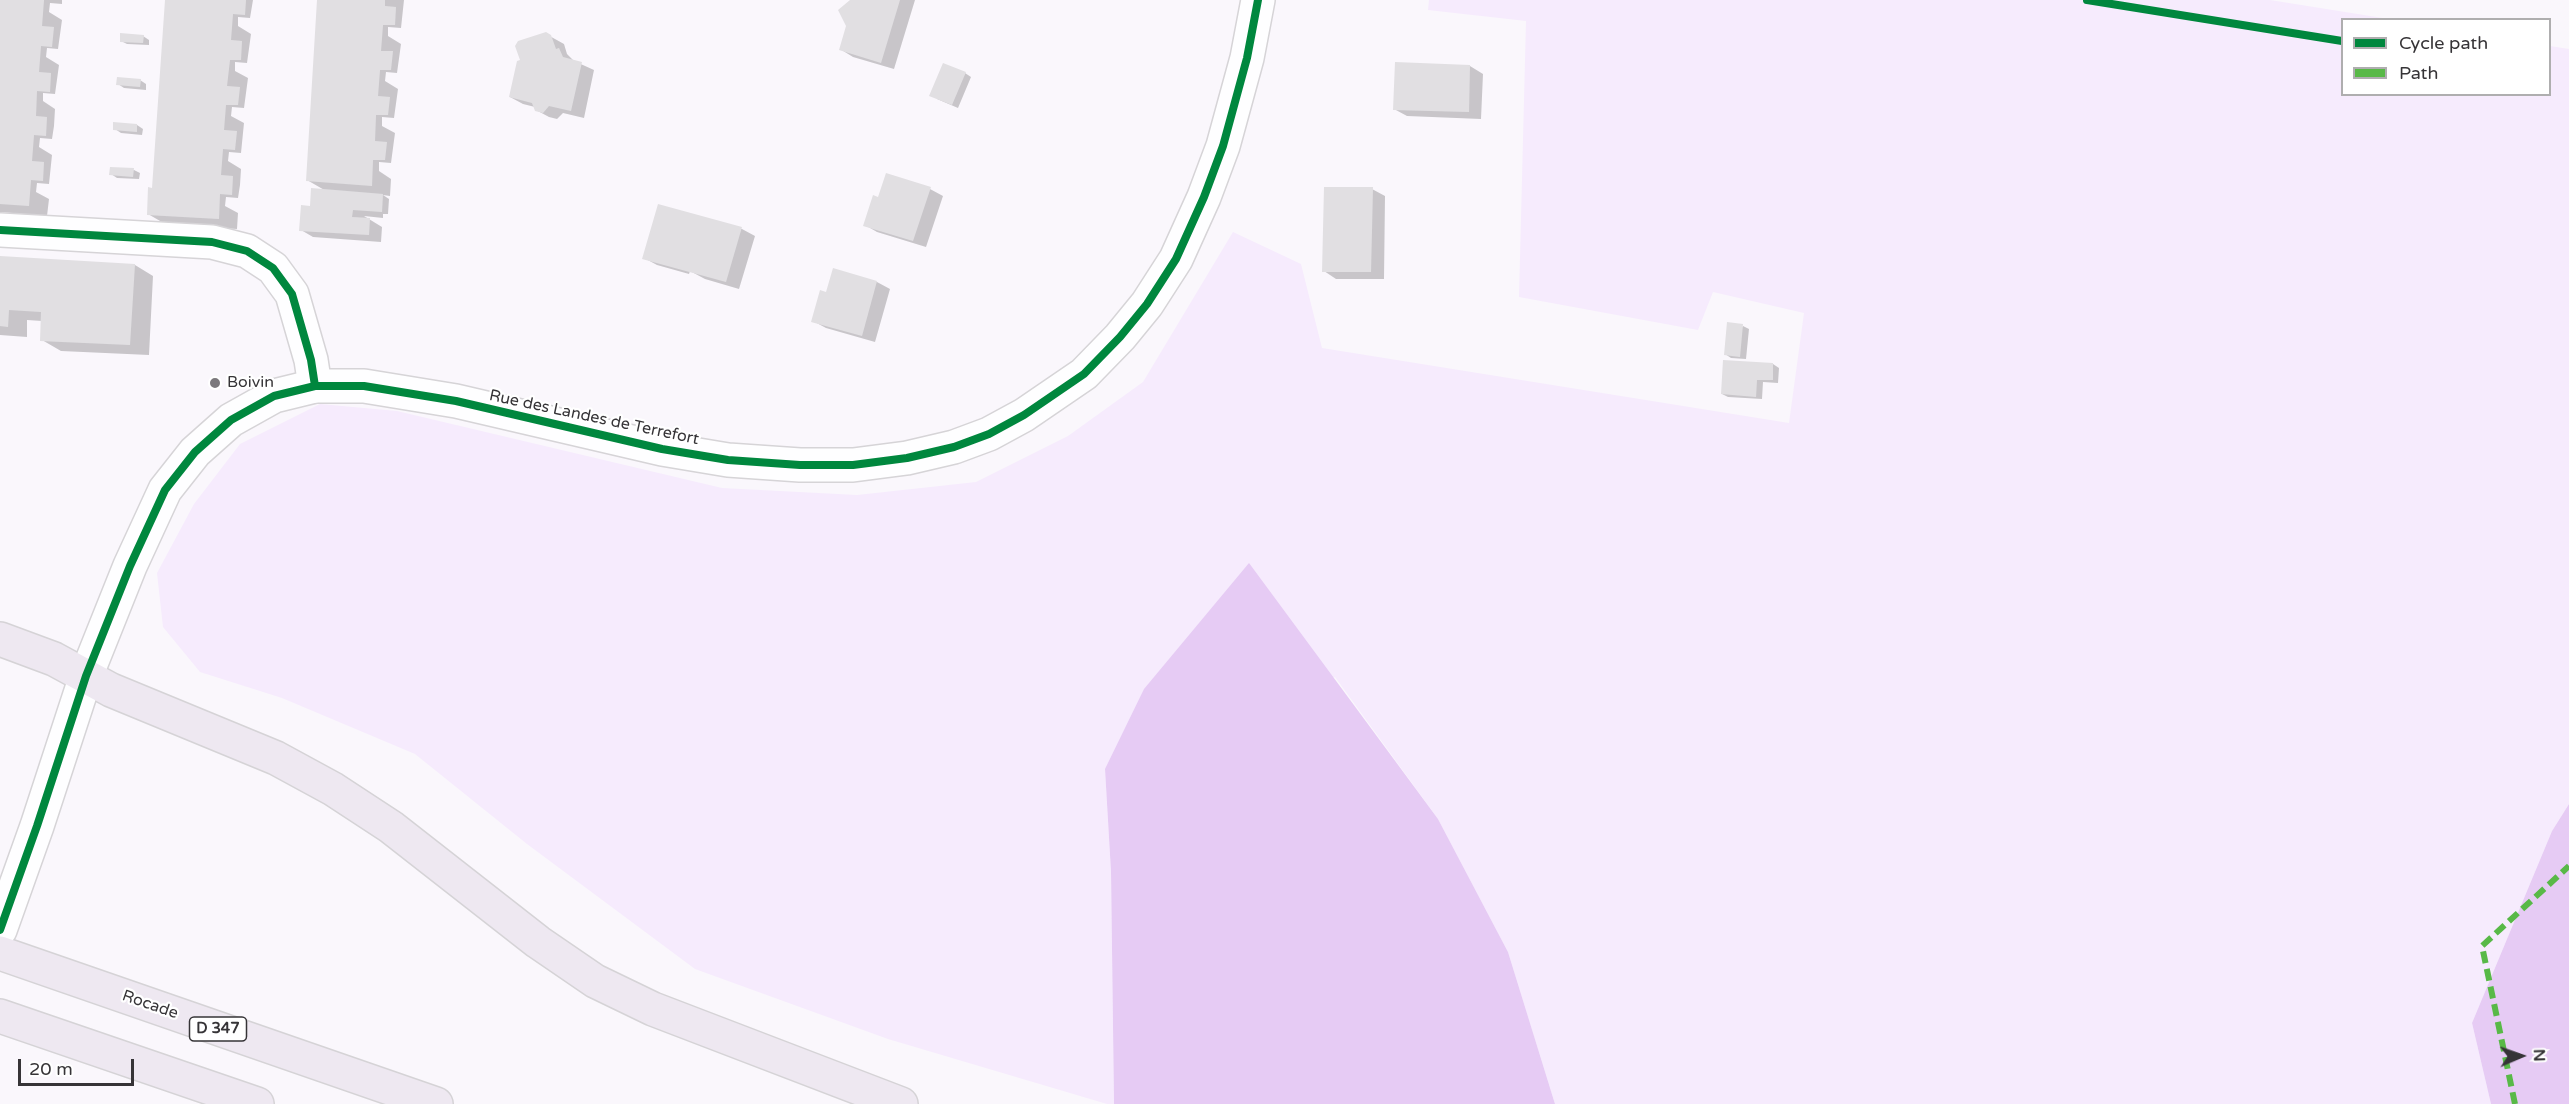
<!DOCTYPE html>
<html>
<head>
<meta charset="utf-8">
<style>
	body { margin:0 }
	#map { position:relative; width:2569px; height:1104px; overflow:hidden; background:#faf7fc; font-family:"Varela Round",sans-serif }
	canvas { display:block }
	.legend { position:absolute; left:2341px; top:18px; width:210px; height:78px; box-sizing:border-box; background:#fff; border:2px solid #afaeaf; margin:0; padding:8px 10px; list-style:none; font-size:18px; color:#363437 }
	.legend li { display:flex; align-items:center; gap:12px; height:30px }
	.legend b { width:30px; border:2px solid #afaeaf }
	.north { position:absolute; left:2491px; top:1026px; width:60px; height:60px; -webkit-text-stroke:4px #fff; paint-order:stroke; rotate:88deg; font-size:16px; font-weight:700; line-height:24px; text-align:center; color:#363437 }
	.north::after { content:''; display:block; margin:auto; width:21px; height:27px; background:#363437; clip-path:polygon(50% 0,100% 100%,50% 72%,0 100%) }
	.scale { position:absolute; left:18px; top:1059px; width:116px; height:27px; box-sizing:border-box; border:3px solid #363437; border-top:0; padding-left:8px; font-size:18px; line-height:21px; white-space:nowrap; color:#363437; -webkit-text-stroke:4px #fff; paint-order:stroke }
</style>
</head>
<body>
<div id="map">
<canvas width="2569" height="1104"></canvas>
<ul class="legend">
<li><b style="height:8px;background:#00873e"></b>Cycle path</li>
<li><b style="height:8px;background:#58b947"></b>Path</li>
</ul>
<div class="north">N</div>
<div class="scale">20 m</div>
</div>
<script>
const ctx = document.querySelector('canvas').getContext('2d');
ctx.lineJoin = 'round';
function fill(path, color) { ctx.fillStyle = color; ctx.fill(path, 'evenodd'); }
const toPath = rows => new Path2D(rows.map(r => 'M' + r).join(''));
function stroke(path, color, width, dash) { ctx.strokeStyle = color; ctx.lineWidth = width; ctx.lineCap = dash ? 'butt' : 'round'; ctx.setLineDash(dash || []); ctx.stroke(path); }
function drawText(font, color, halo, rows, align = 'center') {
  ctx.font = font + ' "Varela Round",sans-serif'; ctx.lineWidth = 4.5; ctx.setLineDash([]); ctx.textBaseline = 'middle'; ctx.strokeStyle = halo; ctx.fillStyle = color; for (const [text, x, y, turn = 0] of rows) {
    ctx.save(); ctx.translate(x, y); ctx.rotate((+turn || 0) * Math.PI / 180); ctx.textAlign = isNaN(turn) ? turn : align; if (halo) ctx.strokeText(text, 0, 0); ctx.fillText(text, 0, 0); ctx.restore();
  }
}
fill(toPath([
	[1429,0,2270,0,2389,19,2342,20,2342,94,2550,94,2550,46,2569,49,2569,804,2552,831,2472,1023,2491,1104,1555,1104,1508,952,1438,819,1335,677,1105,769,1111,872,1114,1104,1107,1104,888,1039,695,969,527,844,415,754,282,698,200,672,163,627,157,573,194,504,240,444,320,404,397,411,722,488,857,495,976,482,1068,436,1143,382,1233,232,1301,264,1322,348,1789,423,1804,313,1713,292,1698,330,1519,297,1526,21,1428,10]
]), '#f6ebfd');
fill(toPath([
	[1249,563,1438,819,1508,952,1555,1104,1114,1104,1111,872,1105,769,1144,689],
	[2569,804,2569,1104,2491,1104,2472,1023,2552,831]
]), '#e6cbf4');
fill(toPath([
	[0,0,62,0,62,4,50,3,49,12,62,20,58,49,47,48,46,57,59,65,55,94,43,93,43,101,55,109,54,126,52,139,40,138,39,147,52,155,49,184,37,183,36,192,49,199,47,216,0,212],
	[167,0,253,0,250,18,238,17,238,26,251,34,247,63,235,62,235,71,248,78,244,108,232,107,231,116,244,123,241,153,229,152,228,161,241,169,240,185,238,198,226,197,225,206,238,213,237,229,167,225,148,214,154,189],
	[319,0,404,0,401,28,388,27,388,36,401,44,397,73,386,72,385,81,398,89,394,118,382,117,382,126,395,133,391,163,379,162,379,171,391,179,390,196,383,195,389,199,388,214,383,214,383,218,364,216,382,227,381,242,313,237,301,230,311,207,326,191,307,180],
	[855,0,915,0,894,69,853,57,840,49],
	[546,34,564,44,567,54,574,61,594,70,584,118,563,113,557,119,549,117,536,110,535,107,523,104,510,97],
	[143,36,149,40,149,45,127,44,121,41],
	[1470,66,1483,74,1481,119,1407,116,1394,109],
	[965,73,971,77,958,108,937,99],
	[140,80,146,84,146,90,124,88,118,84],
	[137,125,143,129,142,135,121,133,115,129],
	[134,170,140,173,139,179,117,178,111,174],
	[930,189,943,196,926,247,877,232,865,225],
	[1372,189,1385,196,1384,279,1336,279,1324,271],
	[659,206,742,229,755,236,739,289,705,279,690,271,689,274,657,265,644,258],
	[0,257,135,265,153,276,149,355,61,351,42,340,42,321,27,320,27,337,0,335],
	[834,270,877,282,890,289,875,342,826,328,813,321,827,294],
	[1743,326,1749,329,1746,359,1731,358,1725,354],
	[1773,364,1779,368,1778,383,1763,382,1762,399,1728,397,1722,394]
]), '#0003');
fill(toPath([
	[0,0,44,0,42,26,54,27,52,47,41,46,39,72,51,73,50,92,37,91,36,116,47,117,46,136,34,135,32,161,44,162,43,181,31,180,29,206,0,204],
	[165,0,246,0,245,15,233,14,231,40,242,41,241,60,230,60,227,86,240,87,238,105,226,105,224,130,237,131,235,150,223,149,221,175,233,176,232,195,220,194,219,219,147,215,148,187,152,188],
	[317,0,385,0,385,6,396,7,395,25,383,25,381,51,393,51,391,70,380,70,378,96,390,97,388,115,376,115,375,141,387,142,385,160,373,160,372,186,306,181],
	[850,0,900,0,881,63,839,50,846,26,838,10],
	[546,32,551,35,556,49,559,48,563,57,582,62,571,111,549,106,543,113,535,111,532,103,509,97,517,61,520,60,515,46,518,41],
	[120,33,144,35,143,43,120,42],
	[1395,62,1470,65,1469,112,1393,110],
	[943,63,966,72,952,105,929,96],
	[117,77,141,79,140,87,116,85],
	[113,122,137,124,137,132,113,130],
	[110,167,134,168,133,177,109,175],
	[886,173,931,187,913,241,863,226,873,195,878,197],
	[1324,187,1373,187,1371,272,1322,272],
	[311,188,383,194,382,212,353,210,352,217,370,218,369,235,299,231,301,205,310,206],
	[658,204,742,227,726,282,642,259],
	[0,256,135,264,130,345,40,341,41,312,9,310,8,327,0,326],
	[833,268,877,281,862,336,811,322,820,290,826,292],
	[1727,322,1743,324,1740,357,1724,355],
	[1723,360,1773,363,1773,380,1757,380,1756,397,1721,394]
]), '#e1dfe2');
const minor = toPath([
	[0,230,212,242,247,251,273,268,292,294,311,360,315,386]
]);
const tertiary = toPath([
	[0,930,37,826,86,676,130,566,165,490,195,452,231,420,274,396,315,386,364,386,456,401,662,449,728,460,800,465,853,465,907,458,954,447,989,434,1024,415,1084,374,1120,337,1147,304,1176,259,1204,197,1223,146,1247,58,1258,0]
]);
const trunk = toPath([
	[0,639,54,659,111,690,276,758,333,789,391,827,538,942,595,981,653,1009,901,1104],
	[0,953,436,1104],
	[0,1016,257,1104]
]);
stroke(minor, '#d6d4d7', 36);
stroke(tertiary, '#d6d4d7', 36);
stroke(trunk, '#d5d3d6', 36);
stroke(minor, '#fefeff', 33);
stroke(tertiary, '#fefeff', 33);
stroke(trunk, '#eee8f1', 33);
stroke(toPath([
	[2515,1104,2482,946,2569,866]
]), '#58b947', 6, [12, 6]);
stroke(toPath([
	[2087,0,2342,41],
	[0,230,212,242,247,251,273,268,292,294,311,360,315,386],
	[0,930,37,826,86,676,130,566,165,490,195,452,231,420,274,396,315,386,364,386,456,401,662,449,728,460,800,465,853,465,907,458,954,447,989,434,1024,415,1084,374,1120,337,1147,304,1176,259,1204,197,1223,146,1247,58,1258,0]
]), '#00873e', 8);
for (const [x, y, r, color] of [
	[215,383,6,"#7b787c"]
]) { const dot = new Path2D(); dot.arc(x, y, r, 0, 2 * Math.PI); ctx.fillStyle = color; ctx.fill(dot); stroke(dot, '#fff', 2); }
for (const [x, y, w] of [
	[218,1029,57]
]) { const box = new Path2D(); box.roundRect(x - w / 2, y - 12, w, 24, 4.5); ctx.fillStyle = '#fff'; ctx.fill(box); stroke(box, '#363437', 1.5); }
drawText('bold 15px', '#363437', null, [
	["D 347",218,1029]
]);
drawText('16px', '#363437', '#fff', [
	["Boivin",227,383]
], 'left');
drawText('16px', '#363437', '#fff', [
	["Rue des Landes de Terrefort",594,418,12],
	["Rocade",150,1005,19]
]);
</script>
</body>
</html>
